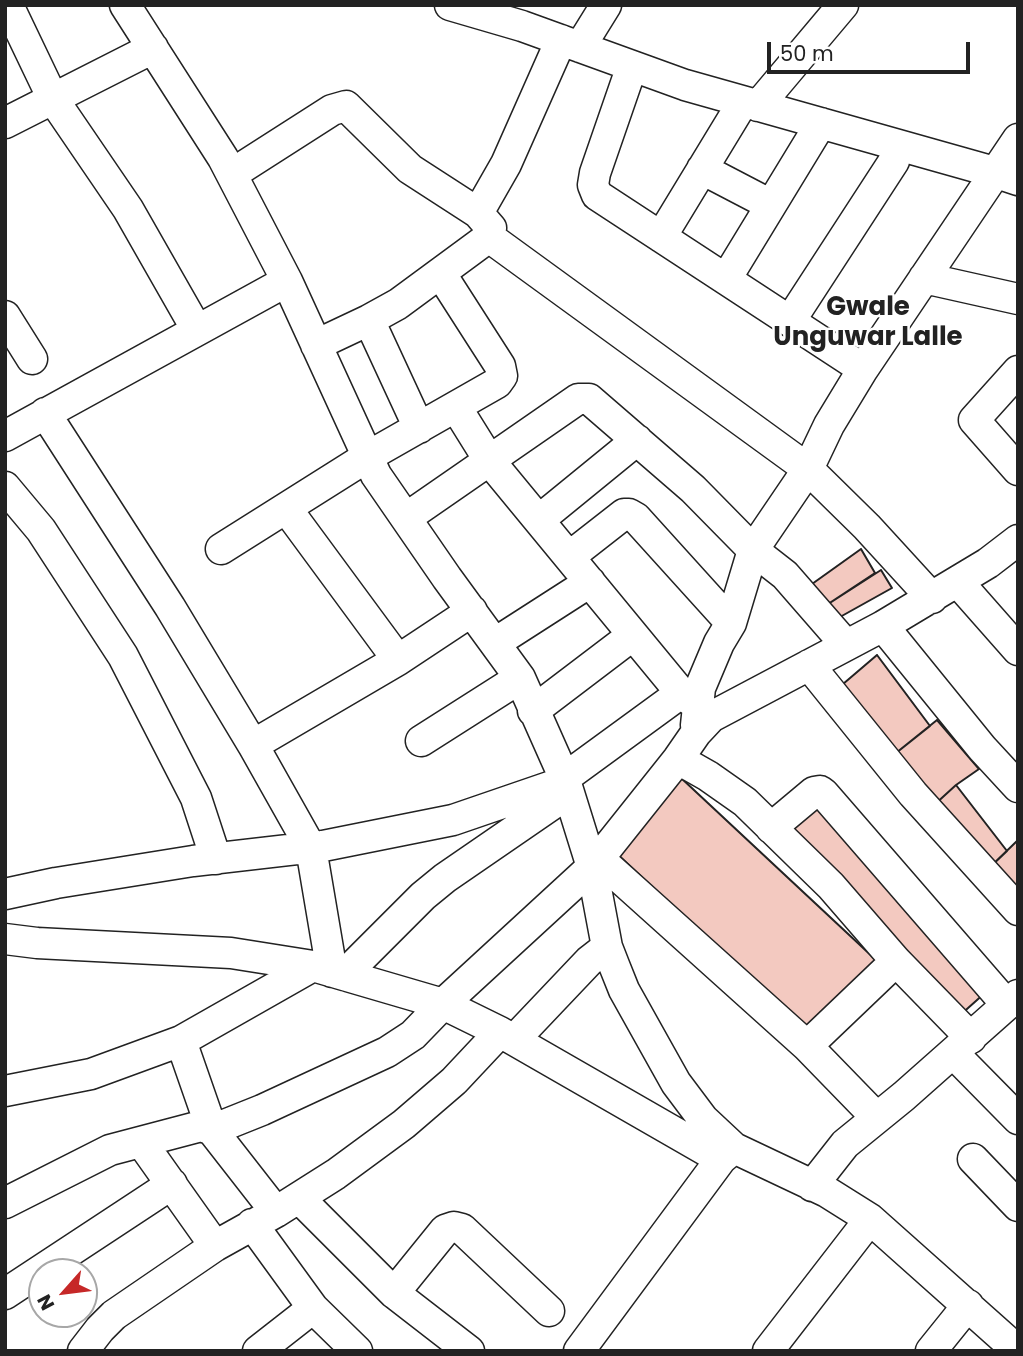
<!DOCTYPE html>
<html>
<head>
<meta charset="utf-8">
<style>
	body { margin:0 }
	#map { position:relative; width:1023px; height:1356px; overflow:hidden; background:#fff; font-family:Poppins,sans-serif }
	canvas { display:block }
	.frame { position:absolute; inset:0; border:7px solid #222; pointer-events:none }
	.north { position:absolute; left:28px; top:1258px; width:70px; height:70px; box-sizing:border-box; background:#fff; border:2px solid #a7a7a7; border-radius:50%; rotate:242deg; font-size:19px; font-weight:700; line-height:28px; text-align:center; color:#222 }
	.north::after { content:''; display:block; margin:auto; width:24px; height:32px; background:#c62828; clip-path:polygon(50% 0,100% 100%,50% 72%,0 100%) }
	.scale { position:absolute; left:767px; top:42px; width:203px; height:32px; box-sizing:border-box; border:4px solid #222; border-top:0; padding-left:9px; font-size:21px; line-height:24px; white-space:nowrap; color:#222; -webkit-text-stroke:5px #fff; paint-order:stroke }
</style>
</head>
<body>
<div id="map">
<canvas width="1023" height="1356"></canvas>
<div class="frame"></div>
<div class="north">N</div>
<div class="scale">50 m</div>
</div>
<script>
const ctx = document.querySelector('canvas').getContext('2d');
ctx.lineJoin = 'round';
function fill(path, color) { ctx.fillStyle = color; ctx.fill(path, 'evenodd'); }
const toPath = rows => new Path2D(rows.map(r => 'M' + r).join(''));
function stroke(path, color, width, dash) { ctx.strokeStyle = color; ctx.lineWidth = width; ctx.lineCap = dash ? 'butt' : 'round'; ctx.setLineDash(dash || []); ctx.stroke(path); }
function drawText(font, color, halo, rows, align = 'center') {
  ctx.font = font + ' Poppins,sans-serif'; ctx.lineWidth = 5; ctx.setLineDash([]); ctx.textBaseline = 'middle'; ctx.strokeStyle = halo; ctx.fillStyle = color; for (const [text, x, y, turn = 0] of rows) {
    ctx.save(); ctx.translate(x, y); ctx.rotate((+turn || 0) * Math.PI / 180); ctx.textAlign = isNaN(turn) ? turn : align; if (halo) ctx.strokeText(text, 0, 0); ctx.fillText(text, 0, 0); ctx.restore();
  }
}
const building = toPath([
	[861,549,875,573,822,608,805,589,861,549],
	[881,570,892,588,831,622,822,608,881,570],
	[877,655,930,726,891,757,836,690,877,655],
	[937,720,979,769,956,785,933,806,891,757,937,720],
	[680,777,891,974,823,1047,613,850,680,777],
	[956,785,1007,851,987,870,933,806,956,785],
	[813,801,986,992,958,1017,786,826,813,801],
	[1018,840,1018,905,987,870,1018,840]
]);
fill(building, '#f3c9c0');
stroke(building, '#222', 2);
const minor = toPath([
	[8,5,53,99,128,209,197,330],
	[125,5,223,158,287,281,376,475,447,578,520,678,564,777,592,867,607,947,614,965,624,990,676,1083,703,1119,734,1148,827,1192,870,1219,1018,1351],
	[450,5,522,26,685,85,994,172,1018,180],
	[580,47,606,5],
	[632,66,595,173,593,185,597,195,863,369],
	[758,106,843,5],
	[5,123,153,48],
	[702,169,771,205],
	[232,174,332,110,346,106,410,169,478,213,491,228,489,237,398,304,369,320,316,345],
	[478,213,506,164,561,40],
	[489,237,808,469,867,527,932,598],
	[661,237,743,102],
	[924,278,1018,299],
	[726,279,821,123],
	[5,316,32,359],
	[369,320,419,428],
	[790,321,894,161],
	[1018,371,974,420,1018,470],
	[456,407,489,460,681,693,697,705],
	[45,413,170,607,253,745,311,848,332,972],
	[5,436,287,281],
	[5,487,41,530,123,656,196,798,216,859],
	[286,508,398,660],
	[406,518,578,399,589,399,693,489,753,550,785,575,846,645],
	[539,520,637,440],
	[221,549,367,457,497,383,502,376,500,366,441,274],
	[569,557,624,514,629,514,636,518,731,623],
	[958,582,1018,650],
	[883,626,982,748,1018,787],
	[495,643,590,582],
	[809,665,913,794,1018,910],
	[533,711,633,635],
	[696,725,700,688,719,643,731,623,753,550,808,469,829,425,863,369,1018,139],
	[421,741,520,678],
	[253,745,398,660,472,611],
	[678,759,708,776,745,802,831,886,896,961,971,1038],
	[771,828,814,792,820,791,824,794,1007,1005],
	[599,859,807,1046,877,1118],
	[5,894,56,883,193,861,323,846,453,820,555,785,681,693],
	[5,939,37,943,231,953,313,966,443,1004,500,1032,721,1159],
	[344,975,423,896,445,878,557,801,560,795,555,785],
	[514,1040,589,961,607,947],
	[181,1041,212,1130,276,1212],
	[807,1046,896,961],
	[953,1053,1018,1119],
	[5,1091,91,1074,181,1041,313,966],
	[142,1143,215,1246],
	[973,1159,1018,1206],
	[812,1186,845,1144,904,1096,1018,995],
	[299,1198,394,1293,469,1351],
	[5,1203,110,1150,201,1126,212,1130,262,1110,387,1052,413,1035,443,1004,592,867,678,759,696,733,711,717,883,626,988,563,1018,540],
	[252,1224,313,1308,357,1351],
	[394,1293,445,1230,454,1227,462,1229,549,1311],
	[5,1294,172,1184],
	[83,1351,100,1329,114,1315,215,1246,276,1212,336,1174,404,1124,454,1081,500,1032],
	[258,1351,313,1308],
	[579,1351,721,1159,734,1148],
	[768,1351,870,1219],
	[931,1351,968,1305]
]);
stroke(minor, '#222', 33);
stroke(minor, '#fff', 30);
drawText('bold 26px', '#222', '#fff', [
	["Gwale",868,308],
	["Unguwar Lalle",868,338]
]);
</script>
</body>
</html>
